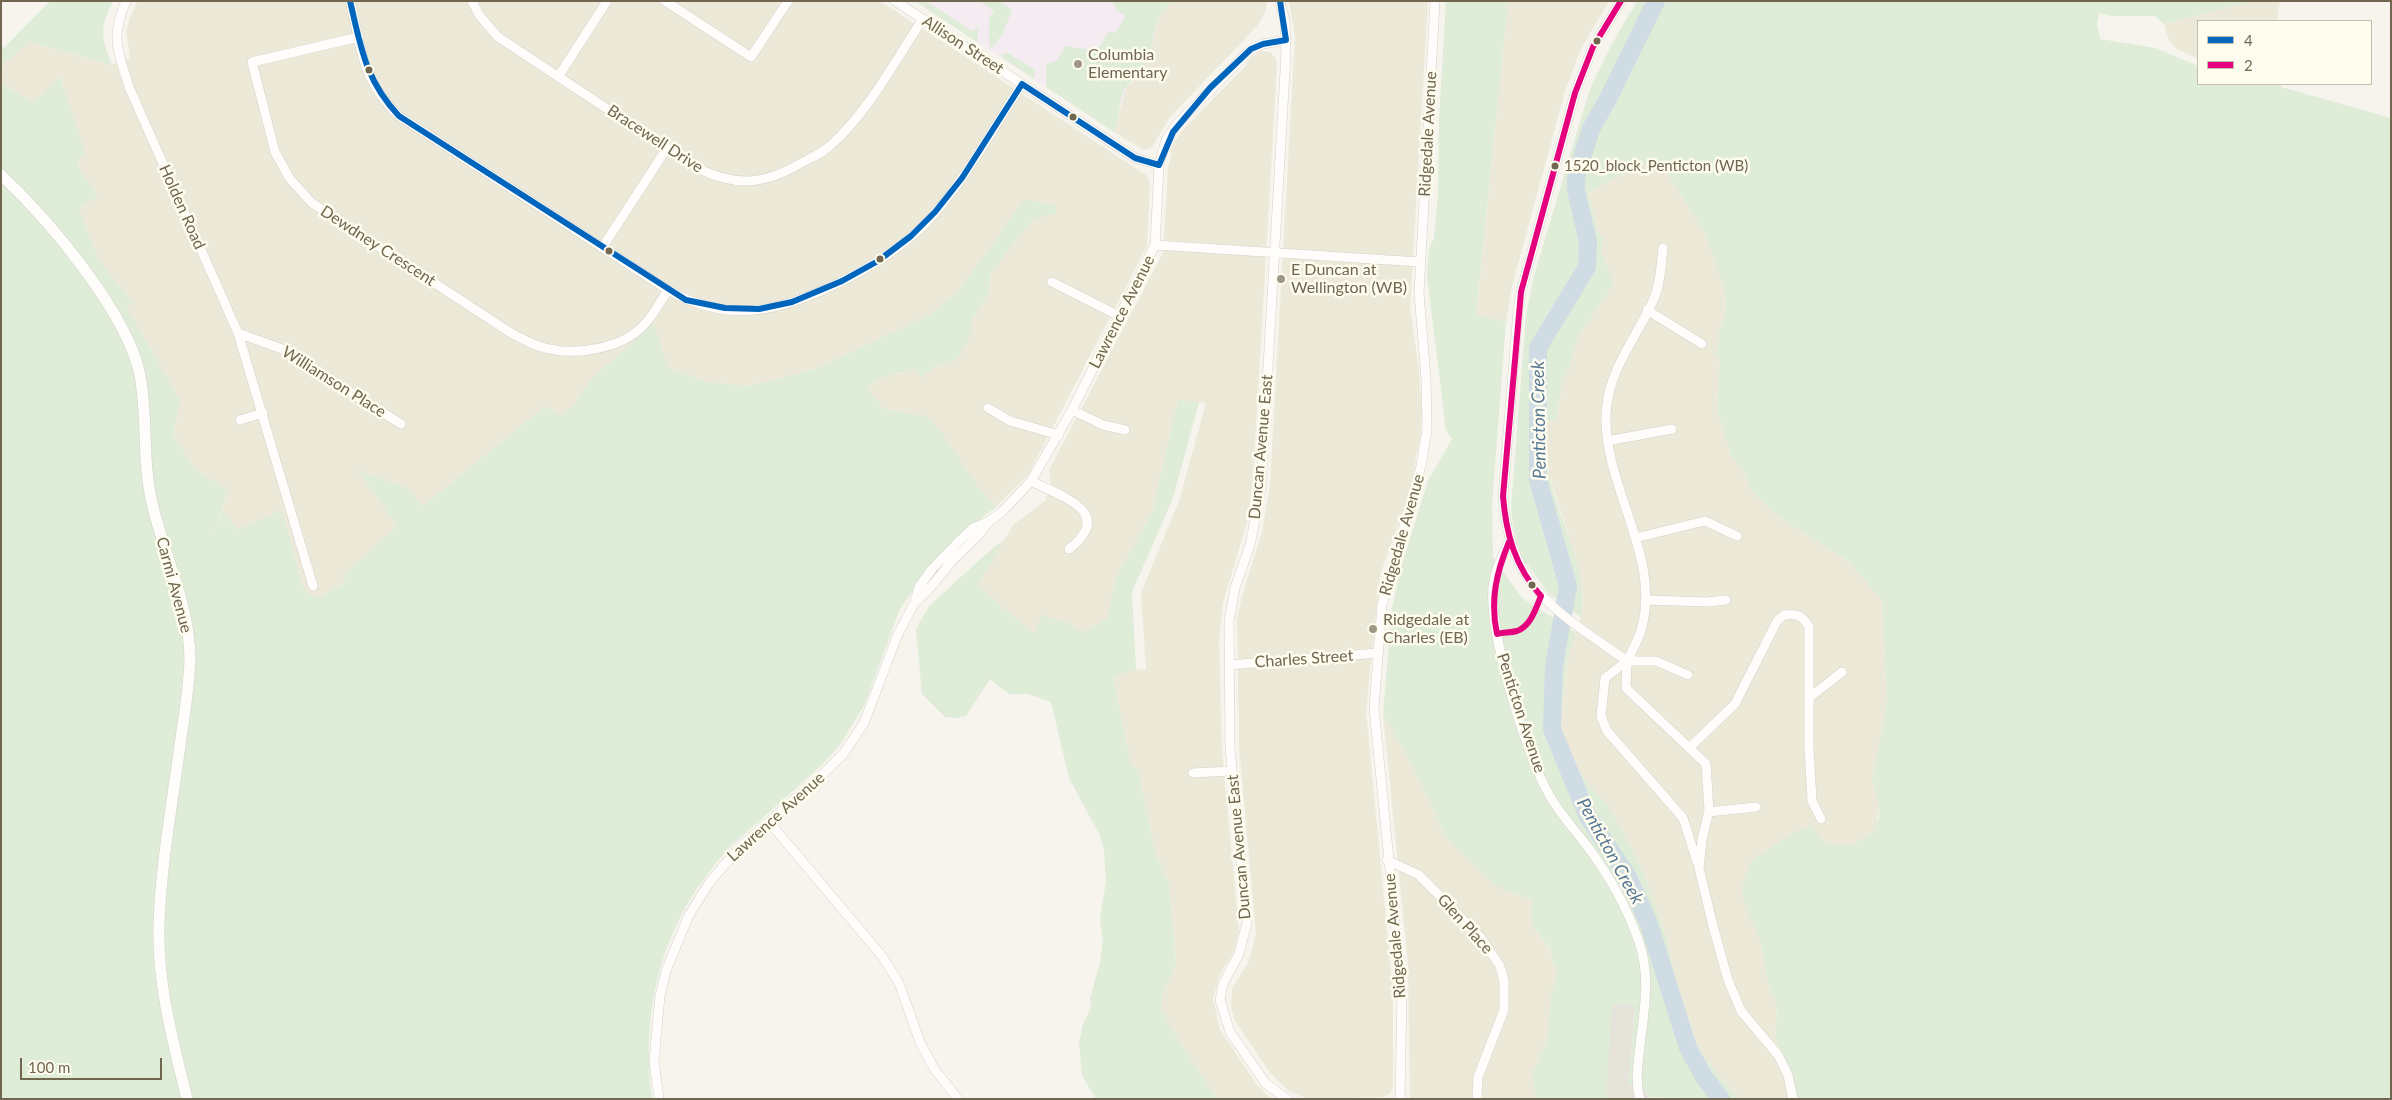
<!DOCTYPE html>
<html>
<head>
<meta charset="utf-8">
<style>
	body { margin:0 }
	#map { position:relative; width:2392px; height:1100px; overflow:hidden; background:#f6f4ec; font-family:Lato,sans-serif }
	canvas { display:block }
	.frame { position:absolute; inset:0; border:2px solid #71664f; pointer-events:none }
	.legend { position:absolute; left:2197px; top:20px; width:175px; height:65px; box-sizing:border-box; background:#fdfcee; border:1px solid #c5c0ae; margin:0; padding:6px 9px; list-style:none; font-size:15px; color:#71664f }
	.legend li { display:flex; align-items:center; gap:10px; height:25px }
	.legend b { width:25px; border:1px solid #c5c0ae }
	.scale { position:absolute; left:20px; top:1058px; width:142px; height:22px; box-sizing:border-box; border:2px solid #71664f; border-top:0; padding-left:6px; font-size:15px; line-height:18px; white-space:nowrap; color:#71664f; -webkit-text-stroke:4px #fdfcee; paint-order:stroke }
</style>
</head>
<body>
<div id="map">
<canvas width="2392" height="1100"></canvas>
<div class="frame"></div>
<ul class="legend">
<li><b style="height:6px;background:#0065bd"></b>4</li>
<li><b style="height:6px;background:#e5007d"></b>2</li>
</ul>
<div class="scale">100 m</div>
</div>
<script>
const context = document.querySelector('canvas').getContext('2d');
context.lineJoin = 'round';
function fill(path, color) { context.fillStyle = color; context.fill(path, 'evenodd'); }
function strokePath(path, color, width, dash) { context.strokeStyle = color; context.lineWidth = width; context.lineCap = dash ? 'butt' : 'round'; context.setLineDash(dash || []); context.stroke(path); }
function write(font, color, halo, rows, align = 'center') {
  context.font = font + ' Lato,sans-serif'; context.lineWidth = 5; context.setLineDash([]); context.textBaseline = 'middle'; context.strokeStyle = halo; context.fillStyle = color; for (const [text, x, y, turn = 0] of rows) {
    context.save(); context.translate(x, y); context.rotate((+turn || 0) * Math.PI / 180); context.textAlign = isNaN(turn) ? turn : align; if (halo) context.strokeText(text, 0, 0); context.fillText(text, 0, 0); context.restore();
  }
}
const residential = new Path2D(`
	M138,1H880L1146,175L1150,182L1147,246L1028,475L996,507L977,486L898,413L884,409L867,388L885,375H894L918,368L921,377L934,367L957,359L970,323L989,293L990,274L1032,220L1025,200L959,291L929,315L816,369L749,386L706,382L668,367L654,325L592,378L575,405L561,415L545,406L423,506L407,488L359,471L397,526L343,577L347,582L317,598L306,592L300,582V575L282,510L237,530L222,510L228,490L195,470L173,435L180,400L126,306L133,303L98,259L79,209L98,196L81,171L61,77L34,102L10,89L1,80L3,64L29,42L111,65L130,58L126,32L130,17Z
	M1173,1H1267L1265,13L1257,26L1170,117L1152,147L1144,150L1114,132L1126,87L1135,80L1148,58L1159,18L1167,5Z
	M1289,1H1428L1410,308L1419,370L1422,411L1421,432L1410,491L1380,575L1366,712L1393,993V1087L1390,1094L1383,1097L1308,1099L1289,1091L1271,1074L1235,1021L1231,1006L1232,989L1249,961L1256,934L1239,747L1237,619L1242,596L1262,532L1270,485L1295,37Z
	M1508,1H1609L1580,51L1566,88L1512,286L1506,322L1476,316Z
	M2253,1H2280L2277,21H2198V59L2177,49L2169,41L2164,24Z
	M1260,51L1270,52L1275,57L1277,64L1253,478L1247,522L1223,603L1219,639L1222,751L1239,931L1234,952L1220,974L1213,998L1220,1030L1257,1085L1271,1099H1218L1193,1063L1161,1010L1163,993L1176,963L1169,883L1155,853L1138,769L1131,765L1113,678L1136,669L1146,670L1141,593L1179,501L1206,403L1178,400L1152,512L1115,580L1107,619L1081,633L1034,634L977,585L1014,524L1046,500L1051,483L1049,470L1163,253L1168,168L1172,152L1170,151L1174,142L1186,126L1244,68L1250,58Z
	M1657,157L1705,233L1725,291L1726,313L1717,334L1720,341L1716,355L1720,358L1717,409L1731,456L1743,470L1752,492L1777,516L1847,560L1882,599L1887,703L1872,779L1879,807L1876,828L1872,833L1851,845L1831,844L1822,841L1760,940L1770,994L1775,993L1777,1015L1775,1038L1790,1069L1797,1099H1739L1701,1053L1677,992L1669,946L1648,884L1632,849L1608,806L1583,778L1567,749L1560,724L1567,660L1581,617L1583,602L1581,582L1569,536L1549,475L1544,421L1557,419L1562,381L1568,371L1579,335L1614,283L1601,253L1603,238L1597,229L1588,192Z
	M1383,714L1413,767L1447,839L1502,889L1532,900V926L1550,949L1553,964L1558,969L1551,995L1547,1041L1532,1073L1536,1099H1410L1408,964Z`);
const industrial = new Path2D(`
	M1611,1004L1635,1006L1629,1083L1646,1091L1648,1097L1651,1099H1606Z`);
const education = new Path2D(`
	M915,1H1173L1167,5L1159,18L1148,58L1143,70L1126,87L1114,132Z`);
const green = new Path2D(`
	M50,1H113C99,29 101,36 112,65L29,42L3,64L1,73V45L4,48Z
	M915,1H926L972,31L978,26L977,42Z
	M979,1H999L1012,10L1003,33L992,48L989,45V19L994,11Z
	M1110,1H1173C1150,16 1156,50 1142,71C1138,77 1130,81 1126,87C1118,98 1120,119 1114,132L1046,87V64L1056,61L1065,46L1097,51L1108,32L1116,33L1125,16L1116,10L1114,4Z
	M1446,1H1508L1476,315L1506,322L1492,504L1493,557L1522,598L1576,633L1567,660L1560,724L1567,749L1583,778L1608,806L1632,849L1648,884L1669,946L1677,992L1701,1053L1739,1099L1648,1097L1646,1091L1629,1083L1635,1006L1612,1004L1606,1099H1536L1532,1073L1547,1041L1551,995L1558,969L1553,964L1550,948L1532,926V900L1502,889L1489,880L1447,839L1413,767L1383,714L1392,608L1400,571L1428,481L1452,439L1446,430L1427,276L1429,248L1434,238L1438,193L1439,119Z
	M1637,1H2253L2164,24L2155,16H2112L2099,13L2097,24L2100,39L2156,48L2198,66V84H2282L2281,87L2391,118V1099H1797L1790,1069L1775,1038L1777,1015L1775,994H1770L1760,940L1744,903L1742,887L1751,861L1792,834L1812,825L1822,841L1831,844L1851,845L1872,833L1879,818V807L1872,779L1887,703L1882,600L1847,560L1777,516L1752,492L1743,470L1731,456L1717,409L1720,359L1716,355L1720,341L1717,335L1726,313L1725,291L1705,233L1657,157L1588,192L1597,229L1603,238L1601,253L1614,283L1579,335L1568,371L1562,381L1557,419L1544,421C1546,439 1545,458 1549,475C1559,522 1589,568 1581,617L1549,594L1527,564L1525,565C1517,546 1513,529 1511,508L1526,315L1533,279L1590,89L1611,46Z
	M1005,53H1008L1035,70L1034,79L1000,56Z
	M60,77L85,152L78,161L81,171L98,196L79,209L98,259L133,303L126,306L180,400L173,435L195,470L228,490L211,541L222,510L237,530L282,510L300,575C300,588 307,593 317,598L347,582L342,577L397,526L358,470L407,488L423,506L545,406L561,415L574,405L592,378L654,324L668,367L706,382L749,386L816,369L929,315L959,291L1024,200L1055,205L1056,213L1032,220L990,274L989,293L970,323L972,328L967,343L957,359L934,367L921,378L917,368C899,374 882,375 867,388L884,409L927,417L941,432L977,486L996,507L971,526L917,585L900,609L864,706L839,746L822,765L731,846C664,917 640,1003 652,1099H1V80L10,89L34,102Z
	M1178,400L1199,402L1173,498L1132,592L1136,669L1113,678L1131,765L1138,769L1155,853L1169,883L1176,963L1163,993L1161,1010L1193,1063L1218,1099H1096L1082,1076L1079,1043L1083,1024L1091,1008L1090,999L1100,962L1103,941L1100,919L1106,881L1104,850L1100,836L1069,778L1051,702L1028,694H1009L990,679L966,716L956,718L945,717L922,694L916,629L930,605L994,547L1005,540L977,585L1034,634L1042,615L1071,624L1081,633L1107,619L1115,580L1152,512Z`);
const river = new Path2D(`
	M1656,1L1609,97L1591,129L1576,177V190L1588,242L1587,267L1538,348V480L1568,586L1554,666L1552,729L1588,817L1628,877L1649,924L1688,1048L1704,1077L1721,1099`);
const minor = new Path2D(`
	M126,1C110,38 118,51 129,87L238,333L313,586
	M350,1C362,50 361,80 399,116L668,290C727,323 776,313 834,285C866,270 896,252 922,227C960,189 992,130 1022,84
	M472,1L479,15L498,37L697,168C736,187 764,185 801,163C811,158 823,153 831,145C869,111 894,62 923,19
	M665,1L751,57L788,1
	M895,1L1135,158L1159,165
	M1280,1L1285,21L1286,54L1261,488L1250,545L1235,588L1229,621L1230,748L1247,923L1239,954L1223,984L1220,1000L1230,1032L1266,1084L1287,1099
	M1621,1L1593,47L1575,93L1521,292L1518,310L1503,496C1509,589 1558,612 1627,661L1626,688L1706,764L1709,810L1702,840L1699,868L1713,926L1728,980L1741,1011L1778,1055L1788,1075L1793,1099
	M359,37L252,62L275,152L290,179L312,203L511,333C521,338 531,344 542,347C570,356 612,350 635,333C650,322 658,305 668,290
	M558,77L607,1
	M1155,245L1420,262
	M602,248L667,148
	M1663,248C1661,264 1661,281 1655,296C1638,337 1608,368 1606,414C1603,485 1663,560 1641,630C1638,641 1632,651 1627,661H1656L1688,675
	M1052,282L1121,317
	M1647,310L1702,344
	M238,333L282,349L401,424
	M988,408L1010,421L1059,435
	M1072,410L1103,425L1125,430
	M240,420L263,413
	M1607,441L1672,429
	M1031,481C1062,497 1116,512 1069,549
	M1635,538L1705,521L1737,536
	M1509,542C1503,555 1496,567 1494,581C1485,624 1527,759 1551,798C1561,815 1575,830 1587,846C1609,875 1627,907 1639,942C1651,977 1644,1011 1640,1046C1638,1064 1635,1082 1640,1099
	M1645,600L1707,602L1726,600
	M915,602C930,591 939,576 951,562C964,548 978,538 988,523
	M1627,661L1605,678L1601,716L1607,731L1683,818L1697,862
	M1229,665L1378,653
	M1809,698L1842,672
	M1689,748L1735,704L1777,621L1784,615C1797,613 1803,616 1809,627V748L1812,801L1821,819
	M1193,773L1232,771
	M1708,812L1756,807
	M769,822L882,956L899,983L920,1042L935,1070L958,1099
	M1387,860L1419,875L1481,938L1500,966L1504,981V1010L1478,1077L1477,1099
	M659,1099L654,1061L660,996L666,971L688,917L709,883L739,848L820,777L844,753L864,723L898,634L915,602L919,587L932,569L959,541L973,528L988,522L1002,512L1031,481L1072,410L1155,245L1159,165L1166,140L1177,124L1251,49L1263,44L1286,40
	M1400,1099L1402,992L1374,708L1382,605L1421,466L1427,429L1426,379L1419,293L1435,1`);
const tertiary = new Path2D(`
	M1,175C48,219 127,312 140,375C148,417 142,461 152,503C164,555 190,606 190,660C189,686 185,712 181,738C173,800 161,862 159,924C157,984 173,1041 187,1099`);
const bus1 = new Path2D(`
	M350,1C361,47 365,80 399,116L686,300L725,308L759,309L792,302L842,281L878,261L911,236L935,212L962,178L1022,84L1135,158L1159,165L1173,132L1210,88L1251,49L1263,44L1286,40L1280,1`);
const bus2 = new Path2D(`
	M1509,542C1496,573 1490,601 1497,634C1503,632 1510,633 1517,631C1531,626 1536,608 1541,596C1515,567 1506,534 1503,496L1521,292L1575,93L1593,47L1621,1`);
const markers = [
	[1597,41,4.5,"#71664f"],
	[1078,64,5,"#a09886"],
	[369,70,4.5,"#71664f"],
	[1073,117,4.5,"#71664f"],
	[1555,166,4.5,"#71664f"],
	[609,251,4.5,"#71664f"],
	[880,259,4.5,"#71664f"],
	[1281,279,5,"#a09886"],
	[1532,585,4.5,"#71664f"],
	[1373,629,5,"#a09886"]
];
const busNames = [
	["1520_block_Penticton (WB)",1564,166]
];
const streetNames = [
	["Allison Street",963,45,33],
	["Ridgedale Avenue",1428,134,-87],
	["Bracewell Drive",655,139,33],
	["Holden Road",182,207,66],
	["Dewdney Crescent",378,246,33],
	["Lawrence Avenue",1122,312,-63],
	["Williamson Place",334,382,32],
	["Duncan Avenue East",1261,447,-85],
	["Ridgedale Avenue",1402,535,-74],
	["Carmi Avenue",174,585,75],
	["Charles Street",1304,659,-4],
	["Penticton Avenue",1521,713,72],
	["Lawrence Avenue",776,817,-42],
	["Duncan Avenue East",1239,847,-95],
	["Glen Place",1465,924,48],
	["Ridgedale Avenue",1395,936,-95]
];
const poiNames = [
	["Columbia",1088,55],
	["Elementary",1088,73],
	["E Duncan at",1291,270],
	["Wellington (WB)",1291,288],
	["Ridgedale at",1383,620],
	["Charles (EB)",1383,638]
];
const waterNames = [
	["Penticton Creek",1539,420,-91],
	["Penticton Creek",1610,851,61]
];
fill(residential, '#ece9d9');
fill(industrial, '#e6e3da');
fill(education, '#f5ecf2');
fill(green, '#deecd8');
strokePath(river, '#d0dce4', 18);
strokePath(minor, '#d4d2c9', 10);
strokePath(tertiary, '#d4d2c9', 12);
strokePath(minor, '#fefdfc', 9);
strokePath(tertiary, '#fefdfc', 11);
strokePath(bus1, '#0065bd', 6);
strokePath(bus2, '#e5007d', 6);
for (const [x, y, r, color] of markers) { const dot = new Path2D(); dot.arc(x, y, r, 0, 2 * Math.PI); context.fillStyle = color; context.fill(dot); strokePath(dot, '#fdfcee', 2); }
write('15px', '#71664f', '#fdfcee', busNames, 'left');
write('16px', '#71664f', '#fdfcee', streetNames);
write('16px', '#71664f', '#fdfcee', poiNames, 'left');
write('italic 18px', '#567795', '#fdfcee', waterNames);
</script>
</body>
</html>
